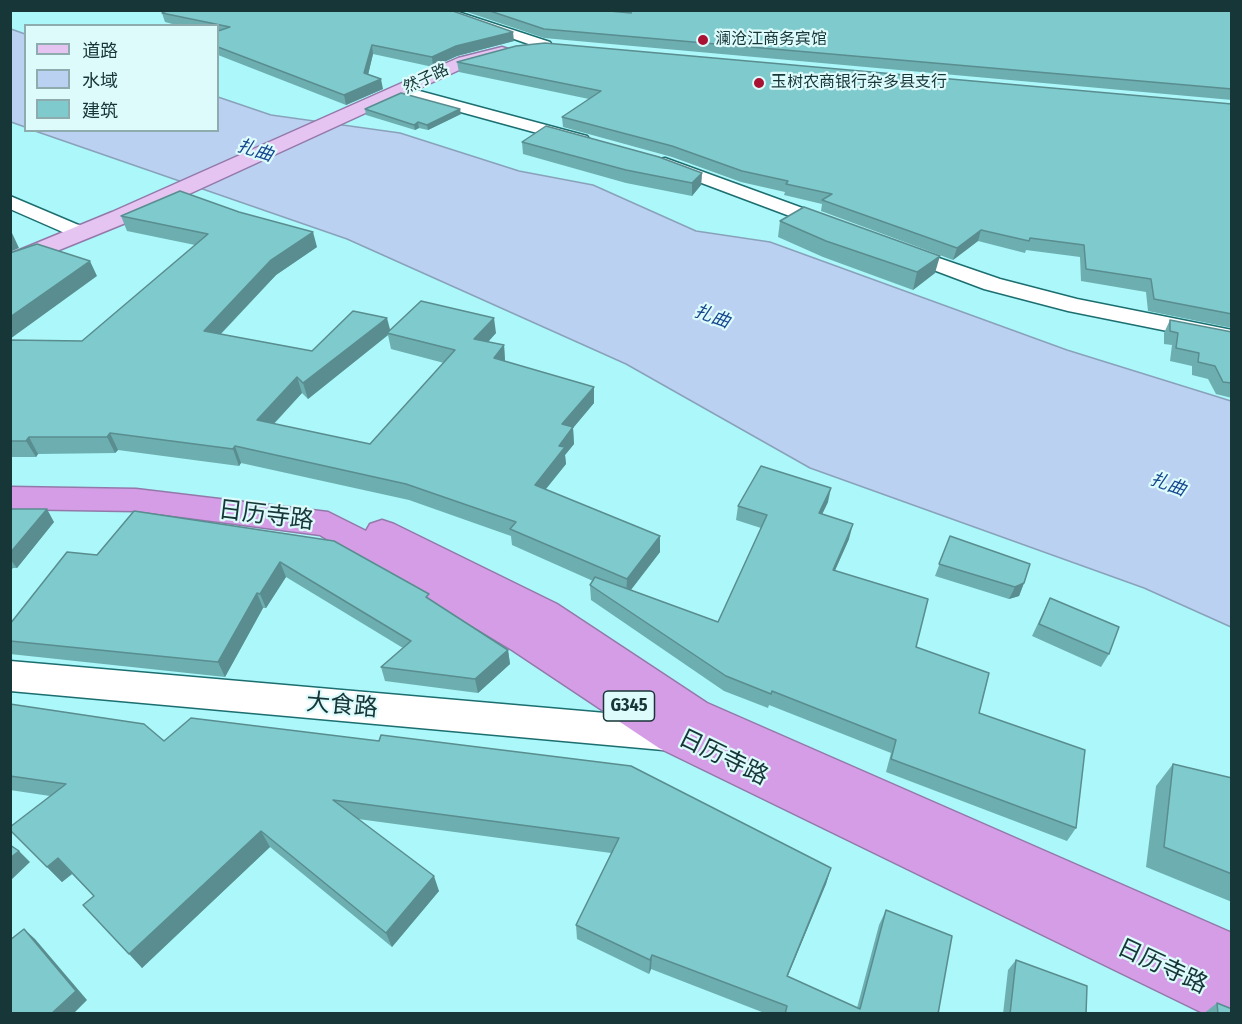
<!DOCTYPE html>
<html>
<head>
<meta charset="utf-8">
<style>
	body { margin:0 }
	#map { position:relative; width:1242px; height:1024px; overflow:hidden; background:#abf7f9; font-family:"Fira Sans Condensed","Noto Sans SC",sans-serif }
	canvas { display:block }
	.frame { position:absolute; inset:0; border:12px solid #173637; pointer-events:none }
	.legend { position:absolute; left:24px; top:24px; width:195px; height:108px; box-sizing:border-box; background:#defbfc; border:2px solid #8eacad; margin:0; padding:8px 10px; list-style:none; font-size:18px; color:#173637 }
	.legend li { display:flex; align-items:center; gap:12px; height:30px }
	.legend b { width:30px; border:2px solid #8eacad }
</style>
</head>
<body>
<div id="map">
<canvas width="1242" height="1024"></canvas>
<div class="frame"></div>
<ul class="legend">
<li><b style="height:8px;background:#e6c4f1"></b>道路</li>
<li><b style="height:16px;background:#bad1f2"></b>水域</li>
<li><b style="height:16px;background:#7fcacd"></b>建筑</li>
</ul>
</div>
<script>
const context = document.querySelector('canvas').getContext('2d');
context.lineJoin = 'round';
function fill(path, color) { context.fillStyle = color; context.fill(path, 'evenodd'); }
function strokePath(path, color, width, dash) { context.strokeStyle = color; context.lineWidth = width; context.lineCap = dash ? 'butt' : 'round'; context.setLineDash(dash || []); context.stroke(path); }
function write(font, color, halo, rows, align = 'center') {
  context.font = font + ' "Fira Sans Condensed","Noto Sans SC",sans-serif'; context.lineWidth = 4.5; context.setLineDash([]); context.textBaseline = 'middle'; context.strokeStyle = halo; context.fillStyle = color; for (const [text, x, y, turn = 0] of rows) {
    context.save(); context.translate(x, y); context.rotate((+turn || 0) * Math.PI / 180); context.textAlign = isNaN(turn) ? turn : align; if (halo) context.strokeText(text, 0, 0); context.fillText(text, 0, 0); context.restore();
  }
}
const water = new Path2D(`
	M11,29L25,34V127L11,122Z
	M218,97L271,115L400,133L519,171L593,185L696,231L770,242L1067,350L1231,401V627L1144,588L810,468L626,364L347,239L35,131L218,130Z`);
const minor = new Path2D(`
	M431,10H452L550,42L552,45L545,49L540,48Z
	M401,86L587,136L590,140L581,145L395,94L393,91Z
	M665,158L841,222L844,226L841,230H827L659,167L656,163L659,159Z
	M10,196L88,229L91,233L88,237H74L10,209Z
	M898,244L1000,279L1077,299L1232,330V344L1068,311L984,289L891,254L887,250L891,246Z
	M10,661L674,719L687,723L693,735L687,747L674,751L10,691Z`);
const major = new Path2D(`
	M502,47L508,49L510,52L508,55L470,65L128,222L10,270V254L112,212L458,58Z`);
const highway = new Path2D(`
	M10,487L136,489L328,512L366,531L370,524L382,520L394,524L557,604L707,703L1232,933V1014H1205L659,748L512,650L320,535L136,511L10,509Z`);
const wall = new Path2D(`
	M160,10H450L514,41L457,56L433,67L373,54L368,75L383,89L346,105L218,55V26H180L165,22L162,13L167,11Z
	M461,10H599L631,13L1232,10V100L544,38Z
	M457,62L1232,104V328L1148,311L1146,292L1081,281L1080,257L1026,250L1025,253L978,241L953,260L821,211L822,204L784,195L785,192L741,182L672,157L563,127L562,117L589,99L459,72Z
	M365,109L461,114L428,130L419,128L415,130L366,115Z
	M522,142L702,173L701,185L692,196L626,183L523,154Z
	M121,216L317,247L276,275L221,334L312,351L390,331L496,333L488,342L504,345L505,361L594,403L573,428L574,444L565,455L566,464L546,489L660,552L631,590L718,622L761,528L736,520L738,506L828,502L822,514L849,539L835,570L916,647L979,713L1076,828L1067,841L886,772L891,753L769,705L768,708L724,691L591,600L590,585L593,581L512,545L511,536L409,500L241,463L239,466L118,450L115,453L38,454L36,457H10V340L82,341L195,245L127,231ZM388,335L391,349L444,363L370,444L274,424L302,393L308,399Z
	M780,221L935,273L913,290L823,257L778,237Z
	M1170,320L1232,332V398L1216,394L1208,379L1192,375V366L1170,361L1172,345L1164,344V333Z
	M10,509L54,522L17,568H13L10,571Z
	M134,511L430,600L508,650L510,664L478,693L385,681L381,667L403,648L286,577L266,608H263L225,677L10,654V624L97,555Z
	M950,536L1024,583L1019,596L1009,599L935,576Z
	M1050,598L1109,654L1101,667L1032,636Z
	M10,704L164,741L831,868L826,884L787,977L857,1008L879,925L886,910L938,1014H767L651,969L649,974L577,939L576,925L611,853L358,819L439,891L392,947L270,847L142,968L94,896L72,874L62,882L10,830L50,796L10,790Z
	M1173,764L1232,778V902L1146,867L1156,786Z
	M1016,960L1086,1014H1003L1008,970Z
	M1217,1003L1232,1014H1203Z`);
const shadedWall = new Path2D(`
	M513,32L514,41L457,56L433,67L432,57L456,46Z
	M372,45L373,54L366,83L364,73Z
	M381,79L383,89L346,105L344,95Z
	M460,109L461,114L428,130L427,125Z
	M418,122L419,128L415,130L414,125Z
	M702,173L701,185L692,196V183Z
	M981,230L978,241L953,260L957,248Z
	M313,232L317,247L276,275L209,346L204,331L271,260Z
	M12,233L19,248L10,252V234Z
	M940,256L935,273L913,290L917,272Z
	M90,261L97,276L10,339V317Z
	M387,318L391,333H387L388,335L308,399L303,383Z
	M494,318L496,333L476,355L474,339Z
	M504,345L505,361L494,358Z
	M297,377L302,393L262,436L257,420Z
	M594,387V403L573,428L574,444L565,455L566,464L536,501L535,485L559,446L562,424Z
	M110,433L118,450L115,453L107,437Z
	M29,437L38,454L36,457L26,441Z
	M235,446L241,463L239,466L233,449Z
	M831,488L828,502L816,527L819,513Z
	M47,509L54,522L17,568L10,559V553Z
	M853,524L849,539L829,584L833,570Z
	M660,536V552L626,596L627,579Z
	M280,562L286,577L266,608L260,594Z
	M1024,583L1019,596L1009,599L1015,587Z
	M257,593L263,608L225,677L218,662Z
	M508,650L510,664L478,693L475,679Z
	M261,831L270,847L142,968L129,954Z
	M19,851L30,862L10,881V858Z
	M58,858L72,874L62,882L47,867Z
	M831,868L826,884L782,990L787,976Z
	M434,876L439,891L392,947L386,933Z
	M24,929L35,939L87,1000L73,1014H51Z
	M652,955L651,969L649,974L650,960Z`);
const building = new Path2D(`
	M169,10H450L513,32L456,46L432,57L372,45L364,73L381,79L344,95L218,47V31L230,27L162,13Z
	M487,10H599L631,13L632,10H1232V89L544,29Z
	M545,43L1232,104V314L1154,299L1151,279L1086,269L1084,245L1030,238L1029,241L981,230L957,248L822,200L832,194L786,184L788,181L742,171L672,146L562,117L601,91L457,62L516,46Z
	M401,93L460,109L427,125L418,122L414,125L365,109Z
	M546,126L659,157L702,173L692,183L626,170L522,142Z
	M180,191L239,212L313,232L271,260L204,331L312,351L353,311L387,318L303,383L297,377L257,420L370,444L455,350L387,333L421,301L494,318L474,339L504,345L494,358L594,387L562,424L573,427L559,446L565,447L535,485L660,536L627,579L510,529L516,522L406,484L235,446L233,449L110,433L107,437H29L26,441H10V340L82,341L208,234L121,216Z
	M804,207L940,256L917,272L826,241L780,221Z
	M37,244L90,261L10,317V253Z
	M1170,320L1232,332V383L1223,382L1215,366L1198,362L1199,353L1176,348L1178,333L1170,331Z
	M761,466L831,488L819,513L853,524L833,570L928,599L916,647L989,673L979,713L1085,750L1076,828L891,759L896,740L772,691L771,694L726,676L590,585L595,577L718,622L767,515L738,506Z
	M10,509H47L10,553Z
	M134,511L334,541L429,594L426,597L508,650L475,679L381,667L411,641L280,562L260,594L257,593L218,662L10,641V624L67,552L97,555Z
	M950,536L1030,564L1024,583L1015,587L939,564Z
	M1050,598L1119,627L1109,654L1039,624Z
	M10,704L144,724L164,741L191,718L379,741L381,735L631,766L831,868L787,976L860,1009L886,910L952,936L938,1014H785L787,1006L652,955L650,960L576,925L619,838L333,800L434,876L386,933L261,831L129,954L83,905L94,896L58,858L47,867L10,830V827L66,784L10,776Z
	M1173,764L1232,778V874L1164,847Z
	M10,845L19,851L10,858Z
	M24,929L76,991L51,1014H10V940Z
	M1016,960L1087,986L1086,1014H1010Z
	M1217,1003L1232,1009V1014H1218Z`);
const markers = [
	[703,40,6,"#a91232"],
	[759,83,6,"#a91232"]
];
const farPoinames = [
	["澜沧江商务宾馆",715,40],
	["玉树农商银行杂多县支行",771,83]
];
const farStreetnames = [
	["然子路",426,79,-25]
];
const farWaternames = [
	["扎曲",255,151,18],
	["扎曲",712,317,20],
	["扎曲",1168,485,20]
];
const shields = [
	[629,706,51]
];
const shieldNames = [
	["G345",629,706]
];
const nearStreetnames = [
	["日历寺路",266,516,7],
	["大食路",342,706,5],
	["日历寺路",723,758,26],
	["日历寺路",1162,967,25]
];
fill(water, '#bad1f2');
strokePath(water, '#89a2ba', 1.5);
strokePath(minor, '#1c6e70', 3);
strokePath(major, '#9379a9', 3);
strokePath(highway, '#9379a9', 3);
fill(minor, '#fff');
fill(major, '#e6c4f1');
fill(highway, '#d69de7');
fill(wall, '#6daeb0');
fill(shadedWall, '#598d90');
fill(building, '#7fcacd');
strokePath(building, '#598d90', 1.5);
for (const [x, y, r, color] of markers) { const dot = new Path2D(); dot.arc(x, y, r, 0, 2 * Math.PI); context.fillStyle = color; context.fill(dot); strokePath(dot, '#defbfc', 2); }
write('16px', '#173637', '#defbfc', farPoinames, 'left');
write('16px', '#173637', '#defbfc', farStreetnames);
write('italic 18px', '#16488f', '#defbfc', farWaternames);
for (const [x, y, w] of shields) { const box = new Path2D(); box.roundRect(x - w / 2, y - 15, w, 30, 4.5); context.fillStyle = '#defbfc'; context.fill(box); strokePath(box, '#173637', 1.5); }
write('bold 18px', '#173637', null, shieldNames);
write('24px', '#173637', '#defbfc', nearStreetnames);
</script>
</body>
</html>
